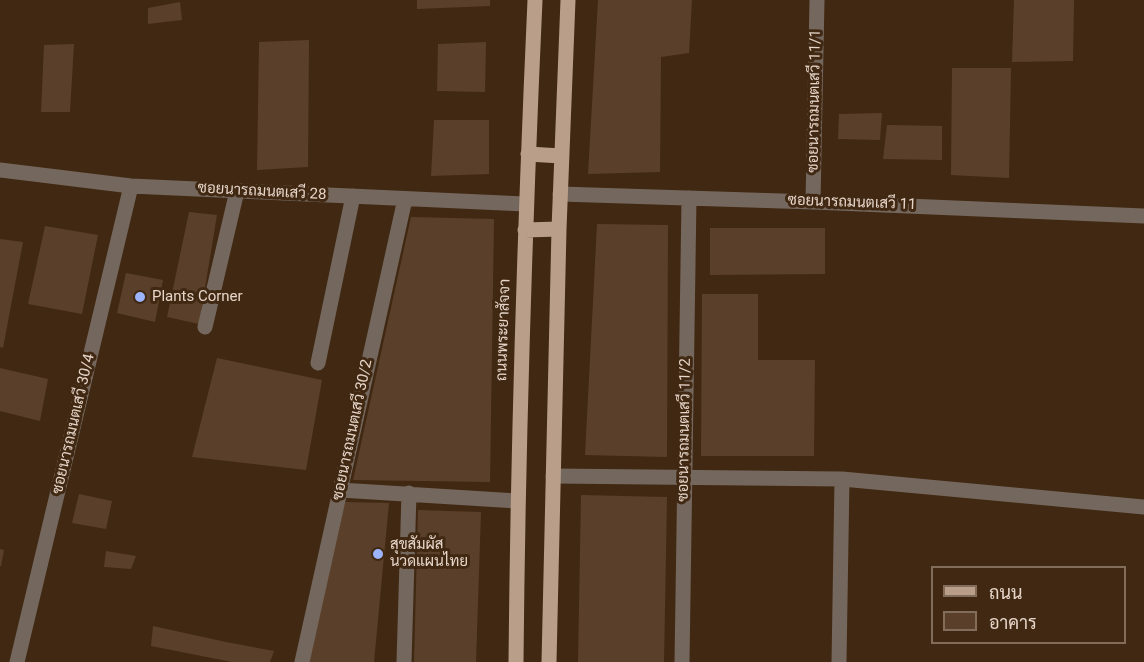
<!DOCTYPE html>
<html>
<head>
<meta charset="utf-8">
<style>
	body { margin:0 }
	#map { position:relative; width:1144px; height:662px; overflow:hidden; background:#402812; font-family:Roboto,Sarabun,sans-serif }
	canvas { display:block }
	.legend { position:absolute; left:931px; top:566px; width:195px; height:78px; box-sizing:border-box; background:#402812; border:2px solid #826d5b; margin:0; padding:8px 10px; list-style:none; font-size:18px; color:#e6d5c9 }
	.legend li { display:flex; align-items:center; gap:12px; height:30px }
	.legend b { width:30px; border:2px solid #826d5b }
</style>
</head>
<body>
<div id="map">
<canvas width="1144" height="662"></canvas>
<ul class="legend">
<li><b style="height:8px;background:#b99f8a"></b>ถนน</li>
<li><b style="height:16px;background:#5a402a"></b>อาคาร</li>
</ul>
</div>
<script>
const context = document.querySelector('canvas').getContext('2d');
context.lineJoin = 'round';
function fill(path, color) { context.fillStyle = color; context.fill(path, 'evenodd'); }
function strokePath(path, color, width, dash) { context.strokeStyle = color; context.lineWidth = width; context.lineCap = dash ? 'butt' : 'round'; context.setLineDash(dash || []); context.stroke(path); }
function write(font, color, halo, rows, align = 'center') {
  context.font = font + ' Roboto,Sarabun,sans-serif'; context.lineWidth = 6; context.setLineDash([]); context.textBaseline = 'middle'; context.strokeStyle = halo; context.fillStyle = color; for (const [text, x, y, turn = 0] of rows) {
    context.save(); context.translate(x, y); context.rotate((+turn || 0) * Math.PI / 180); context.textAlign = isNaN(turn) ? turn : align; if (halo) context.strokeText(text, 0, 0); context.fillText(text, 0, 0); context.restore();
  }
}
const building = new Path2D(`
	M417,0H490V6L417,9Z
	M598,0H692L689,53L661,57L660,172L588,174Z
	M1014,0H1074L1073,61L1012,62Z
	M180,2L182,20L148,24V8Z
	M309,40L308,167L257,170L259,42Z
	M486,42L485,92L437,91L438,44Z
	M74,44L70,112H41L44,45Z
	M952,68H1011L1009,178L951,175Z
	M882,113L880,140L838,139L839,114Z
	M434,120H489V174L431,176Z
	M887,125L942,126V160L883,159Z
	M189,212L217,215L199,324L167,317Z
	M411,217L494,219L490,482L353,480Z
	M597,224L668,225L667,457L585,455Z
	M45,226L98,235L82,314L28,304Z
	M710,228H825V274L710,275Z
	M0,239L23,242L3,348L0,347Z
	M126,273L163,280L155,322L117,313Z
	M702,294H758V360H815L814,456H701Z
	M217,358L322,380L306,470L192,457Z
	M0,368L48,379L40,421L0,411Z
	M79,494L112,501L106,529L72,523Z
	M581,495L667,497L664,662H578Z
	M345,502L389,503L374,662H309Z
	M418,510L481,512L476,662H414Z
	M0,549L4,550L1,566H0Z
	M106,551L136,556L131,569L104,567Z
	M153,626L226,642L274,651L270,662H232L151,646Z`);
const minor = new Path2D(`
	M0,170L131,186L525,204
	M560,194L813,202L1144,216
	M813,202L817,0
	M205,327L237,191
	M318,363L353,196
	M553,476L842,479L1144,507
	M340,490L517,501
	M17,662L131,186
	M302,662L405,199
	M404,662L409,493
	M682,662L689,198
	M839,662L842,479`);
const major = new Path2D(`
	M528,154L561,156
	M525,230L559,229
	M516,662C518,441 525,221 535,0
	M549,662L559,229L568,0`);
const markers = [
	[140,297,6,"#9cb4fd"],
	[378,554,6,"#9cb4fd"]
];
const streetNames = [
	["ซอยนารถมนตเสวี 11/1",815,101,-89],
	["ซอยนารถมนตเสวี 28",262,192,3],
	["ซอยนารถมนตเสวี 11",852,203,2],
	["ถนนพระยาสัจจา",504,330,-88],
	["ซอยนารถมนตเสวี 30/4",74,424,-77],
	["ซอยนารถมนตเสวี 30/2",353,430,-78],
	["ซอยนารถมนตเสวี 11/2",685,430,-89]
];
const poiNames = [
	["Plants Corner",152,297],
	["สุขสัมผัส",390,545],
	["นวดแผนไทย",390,562]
];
fill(building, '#5a402a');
strokePath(minor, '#74675d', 15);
strokePath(major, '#b99f8a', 15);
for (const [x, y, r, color] of markers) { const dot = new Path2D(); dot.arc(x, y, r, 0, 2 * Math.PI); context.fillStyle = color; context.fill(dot); strokePath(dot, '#402812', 2); }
write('15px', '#e6d5c9', '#402812', streetNames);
write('15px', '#e6d5c9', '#402812', poiNames, 'left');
</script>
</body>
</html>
